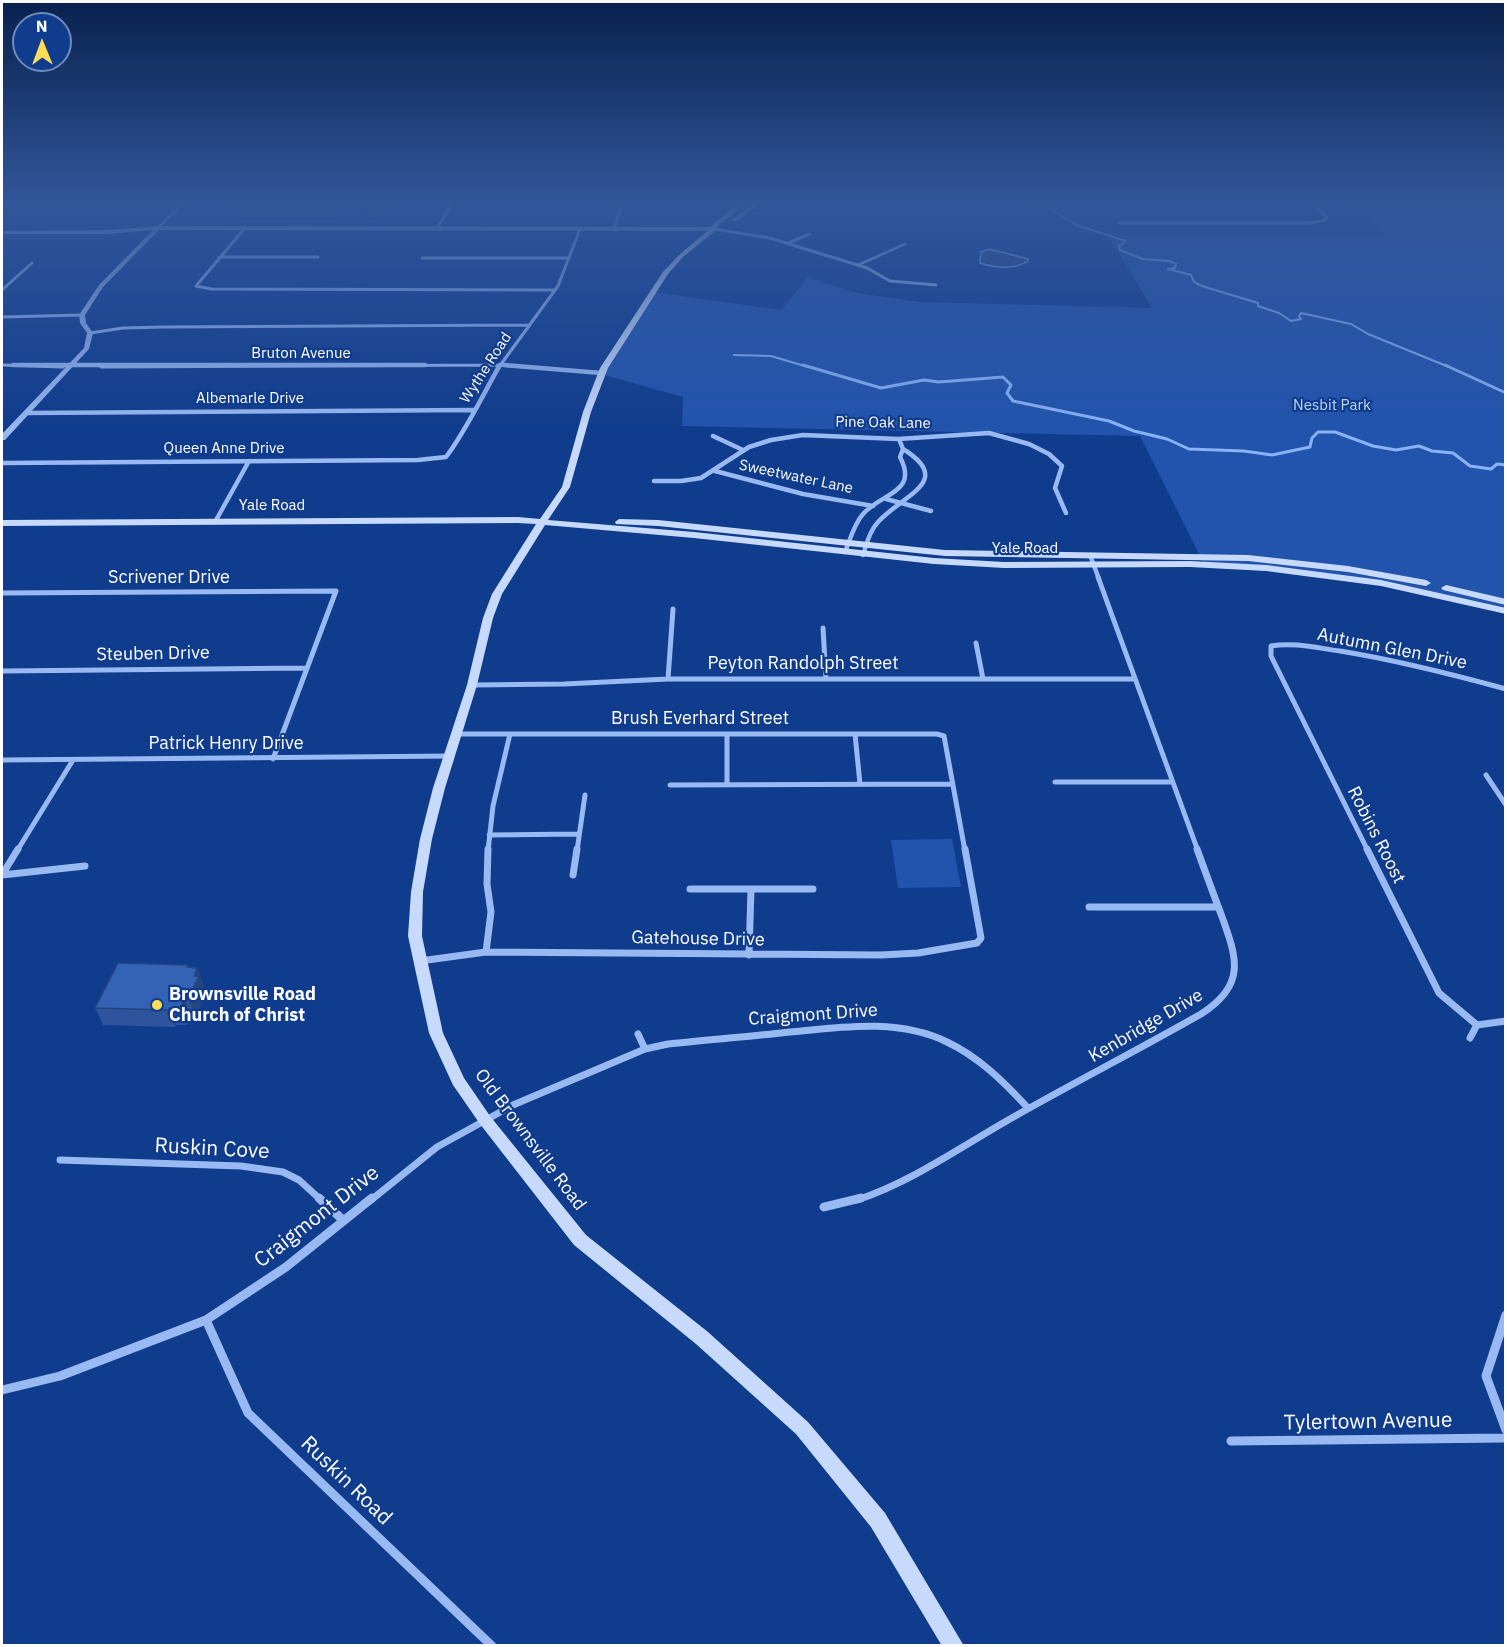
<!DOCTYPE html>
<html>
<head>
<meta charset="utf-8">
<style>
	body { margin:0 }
	#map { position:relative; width:1507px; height:1647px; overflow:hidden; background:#103c8d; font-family:"IBM Plex Sans",sans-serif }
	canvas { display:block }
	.frame { position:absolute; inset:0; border:3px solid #fff; pointer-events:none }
	.north { position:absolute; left:12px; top:12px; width:60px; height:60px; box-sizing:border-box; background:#103c8d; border:2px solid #708abb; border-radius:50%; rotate:359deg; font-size:16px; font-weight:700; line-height:24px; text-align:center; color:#fff }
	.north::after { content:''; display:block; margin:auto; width:21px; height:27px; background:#ffdd59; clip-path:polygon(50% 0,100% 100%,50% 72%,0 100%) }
</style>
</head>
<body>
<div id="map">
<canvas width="1507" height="1647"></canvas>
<div class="frame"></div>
<div class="north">N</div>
</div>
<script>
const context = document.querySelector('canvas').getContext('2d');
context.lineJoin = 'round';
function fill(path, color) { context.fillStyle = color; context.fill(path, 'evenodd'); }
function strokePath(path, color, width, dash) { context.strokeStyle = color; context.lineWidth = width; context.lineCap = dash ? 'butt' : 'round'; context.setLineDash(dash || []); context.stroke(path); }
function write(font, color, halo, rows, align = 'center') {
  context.font = font + ' "IBM Plex Sans",sans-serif'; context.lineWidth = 4.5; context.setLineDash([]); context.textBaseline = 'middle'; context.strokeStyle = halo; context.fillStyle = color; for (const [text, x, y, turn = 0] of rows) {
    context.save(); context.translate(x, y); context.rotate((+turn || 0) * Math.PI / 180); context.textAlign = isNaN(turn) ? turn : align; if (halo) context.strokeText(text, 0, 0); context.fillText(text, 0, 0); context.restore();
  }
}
const green = new Path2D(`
	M1352,201H1505V613L1352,579L1272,570L1205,566L1140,436L682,426L683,397L601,374L651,292L781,310L808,277L857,293L919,302L1152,308L1108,236H1387Z
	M952,839L961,887L898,888L891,840Z`);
const water = new Path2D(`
	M989,249L1028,259V261C1015,270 995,268 980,263L981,252Z`);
const streamFar1 = new Path2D(`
	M1037,201L1079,226L1126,241L1119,246L1120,250L1143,259L1169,261L1176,264L1175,268L1168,269L1191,275L1194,282L1202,286L1258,303V306L1279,313L1291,321L1301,319L1299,316L1301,313L1351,324L1368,334L1449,367
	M1501,201L1499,205L1506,206
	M734,355L771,356L808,367`);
const stream = new Path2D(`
	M803,365L881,388L924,380L939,382L1003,377L1011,385L1007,393L1013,401L1109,421L1134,431L1167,439L1189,449L1244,451L1272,455L1310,447L1312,438L1318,432H1335L1373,446L1396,450L1419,446L1432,451L1453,453L1470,466L1491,469L1497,464L1506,465
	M1445,365L1506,393`);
const minorFar4 = new Path2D(`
	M2,204H181
	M1119,223H1310L1326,220V216L1312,201
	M158,228L185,201
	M245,228L196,286L211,289L555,290
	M437,229L453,201
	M614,229L623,201
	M714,229L770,238L867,268L890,281L936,285
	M788,243L810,234
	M219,257H318
	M422,258H568
	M858,265L905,244
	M2,290L32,263
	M2,317L82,315
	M90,333L123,328L163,327L529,325
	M2,365L63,367
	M101,367L500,365L523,367
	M499,367L558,286L580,229`);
const minorFar3 = new Path2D(`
	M13,365H425
	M504,365L601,373
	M27,413L473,410
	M713,436L743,450
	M2,463L418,460L446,457C467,429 482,396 500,365
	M715,471L803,494L873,506
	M654,481H681L701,478L749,447L771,440L803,435L898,439L989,433L1029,444L1049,454L1062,466L1055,488L1066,513
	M886,499L931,511
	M215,522L249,461
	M845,552C850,540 854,524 863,514C881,493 919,493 900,457L903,449L899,439
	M863,555C867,543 870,530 879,521C903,495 955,481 903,449
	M1090,555L1099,579`);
const minorFar2 = new Path2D(`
	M1098,577L1198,851
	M2,593L336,591L273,759
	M823,628L826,679
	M976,643L983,679
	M2,671L306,668
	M668,679L673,609
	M472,685L564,684L668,679H1135
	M456,734H937L944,736L965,851
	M727,734V785
	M855,734L860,784
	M2,760L451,756
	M1486,775L1506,805
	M1055,782H1171
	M670,785L953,784
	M489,835L579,834
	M17,851L73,760
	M488,851L493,806L510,734
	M577,851L585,795
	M1368,851L1271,656V646C1294,642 1317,648 1340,651C1396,660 1451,674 1506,689`);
const minorFar1 = new Path2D(`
	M1367,849L1439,993L1477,1025
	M2,875L18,849
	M2,875L85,866
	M573,875L577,849
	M690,889H813
	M1089,907H1217
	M486,952L491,912L487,884L488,849
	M749,955L751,889
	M420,961L486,952L881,955L918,953L977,943L981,938L965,849
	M1477,1025L1506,1021
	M638,1034L645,1049
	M1470,1038L1477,1025
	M60,1160L241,1166L283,1172L299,1180L321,1200
	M371,1200L437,1147L513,1105L645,1049L668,1044C706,1040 744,1037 781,1033C836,1028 896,1017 947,1042C979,1057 1004,1082 1028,1108
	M857,1200C913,1181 959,1148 1010,1119C1073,1083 1138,1050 1201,1014C1247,985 1237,958 1221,914C1213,893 1205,871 1197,849`);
const minor = new Path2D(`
	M319,1198L343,1220
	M824,1207L861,1198
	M1506,1315L1486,1376L1506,1430
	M206,1320L248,1413L492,1646
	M2,1390L60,1376L206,1320L286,1267L372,1198
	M1231,1441L1506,1438`);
const tertiary = new Path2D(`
	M158,226L714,227L717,229L714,231L159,230L103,287L85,315L86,323L93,333L89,349L5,440H2V434L84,348L87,333L80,323L79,315L99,285L153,230L107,234H2V231L107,230Z`);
const secondary = new Path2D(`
	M743,201H750L719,225L716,230L683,257L668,274L608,368L591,412L570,487L548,520L694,532L934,558L1004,562L1190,561L1266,565L1381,580L1506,608V614L1381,586L1266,571L1190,567L1004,568L934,564L694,538L545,525L502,594L493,618L477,685L445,788L432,839L423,892L422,936L443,1033L464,1078L490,1116L586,1235L708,1332L808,1422L885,1513L964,1646H942L871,1527L796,1434L696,1344L574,1245L480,1124L453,1085L429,1033L408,936L411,892L420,839L433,788L467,685L483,618L492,594L536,524L518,523L2,526V520L518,517L540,519L562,487L583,412L600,368L663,272L679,255L711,228L714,223Z
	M758,201H765L736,221H732V219Z
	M619,519L658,520L945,550L1248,555L1348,566L1426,580L1431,583L1426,586L1348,572L1248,561L945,556L658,526L616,524L615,522Z
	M1446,585L1506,599V605L1443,590L1441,588Z`);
const wall = new Path2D(`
	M245,201H344V205L336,217H241L239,208Z
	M367,201H386L387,207L381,217H367L364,205Z
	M188,965L189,967L197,968L204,985L203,987L206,993L196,1016H191L187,1025H176L175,1027L103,1025L95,1008Z`);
const shadedWall = new Path2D(`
	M339,201H344V205L336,217L334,208Z
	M382,201H386L387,207L381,217L379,205Z
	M197,968L204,985L203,987L206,993L196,1016L188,999L194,976Z
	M184,999L191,1016L187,1025L180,1008Z
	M169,1008L176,1025L175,1027L168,1010Z`);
const building = new Path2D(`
	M245,201H339L334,208H239Z
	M367,201H382L379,205H364Z
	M118,963L188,965L187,967L197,968L194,976H199L188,999H184L180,1008H169L168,1010L95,1008Z`);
const markers = [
	[157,1005,6,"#ffdd59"]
];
const farStreetnames = [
	["Bruton Avenue",301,354],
	["Wythe Road",486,368,-57],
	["Albemarle Drive",250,399],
	["Pine Oak Lane",883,423,1],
	["Queen Anne Drive",224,449],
	["Sweetwater Lane",796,477,12],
	["Yale Road",272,506],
	["Yale Road",1025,549]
];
const farParknames = [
	["Nesbit Park",1332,406]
];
const streetNames = [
	["Scrivener Drive",169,578],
	["Autumn Glen Drive",1392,649,11],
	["Steuben Drive",153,654,-1],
	["Peyton Randolph Street",803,664],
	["Brush Everhard Street",700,719],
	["Patrick Henry Drive",226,744],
	["Robins Roost",1376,835,63],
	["Gatehouse Drive",698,939,1],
	["Craigmont Drive",813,1015,-4],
	["Kenbridge Drive",1146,1026,-30],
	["Old Brownsville Road",530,1140,53]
];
const poiNames = [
	["Brownsville Road",169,995],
	["Church of Christ",169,1016]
];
const nearStreetnames = [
	["Ruskin Cove",212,1149,3],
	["Craigmont Drive",317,1217,-38],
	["Tylertown Avenue",1368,1422,-1],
	["Ruskin Road",346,1481,44]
];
fill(green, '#2254ad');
fill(water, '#264683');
strokePath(water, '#89b3f6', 1.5);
strokePath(streamFar1, '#89b3f6', 2);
strokePath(stream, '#89b3f6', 3);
strokePath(minorFar4, '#98b9f2', 3);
strokePath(minorFar3, '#98b9f2', 4.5);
strokePath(minorFar2, '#98b9f2', 5);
strokePath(minorFar1, '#98b9f2', 7);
strokePath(minor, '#98b9f2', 9);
fill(tertiary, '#98b9f2');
fill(secondary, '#c7dafc');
fill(wall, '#2d549c');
fill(shadedWall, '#24457f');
fill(building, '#3462b5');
strokePath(building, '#24457f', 1.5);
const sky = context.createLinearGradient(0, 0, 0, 432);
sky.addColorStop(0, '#09214e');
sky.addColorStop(0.47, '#31569a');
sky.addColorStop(1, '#31569a00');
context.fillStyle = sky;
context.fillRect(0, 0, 1507, 432);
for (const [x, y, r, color] of markers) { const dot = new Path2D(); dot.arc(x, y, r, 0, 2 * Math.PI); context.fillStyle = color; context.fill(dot); strokePath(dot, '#103c8d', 2); }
write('15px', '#fff', '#103c8d', farStreetnames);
write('15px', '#bfd6fd', '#103c8d', farParknames);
write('18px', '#fff', '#103c8d', streetNames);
write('bold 18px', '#fff', '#103c8d', poiNames, 'left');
write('21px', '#fff', '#103c8d', nearStreetnames);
</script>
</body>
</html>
